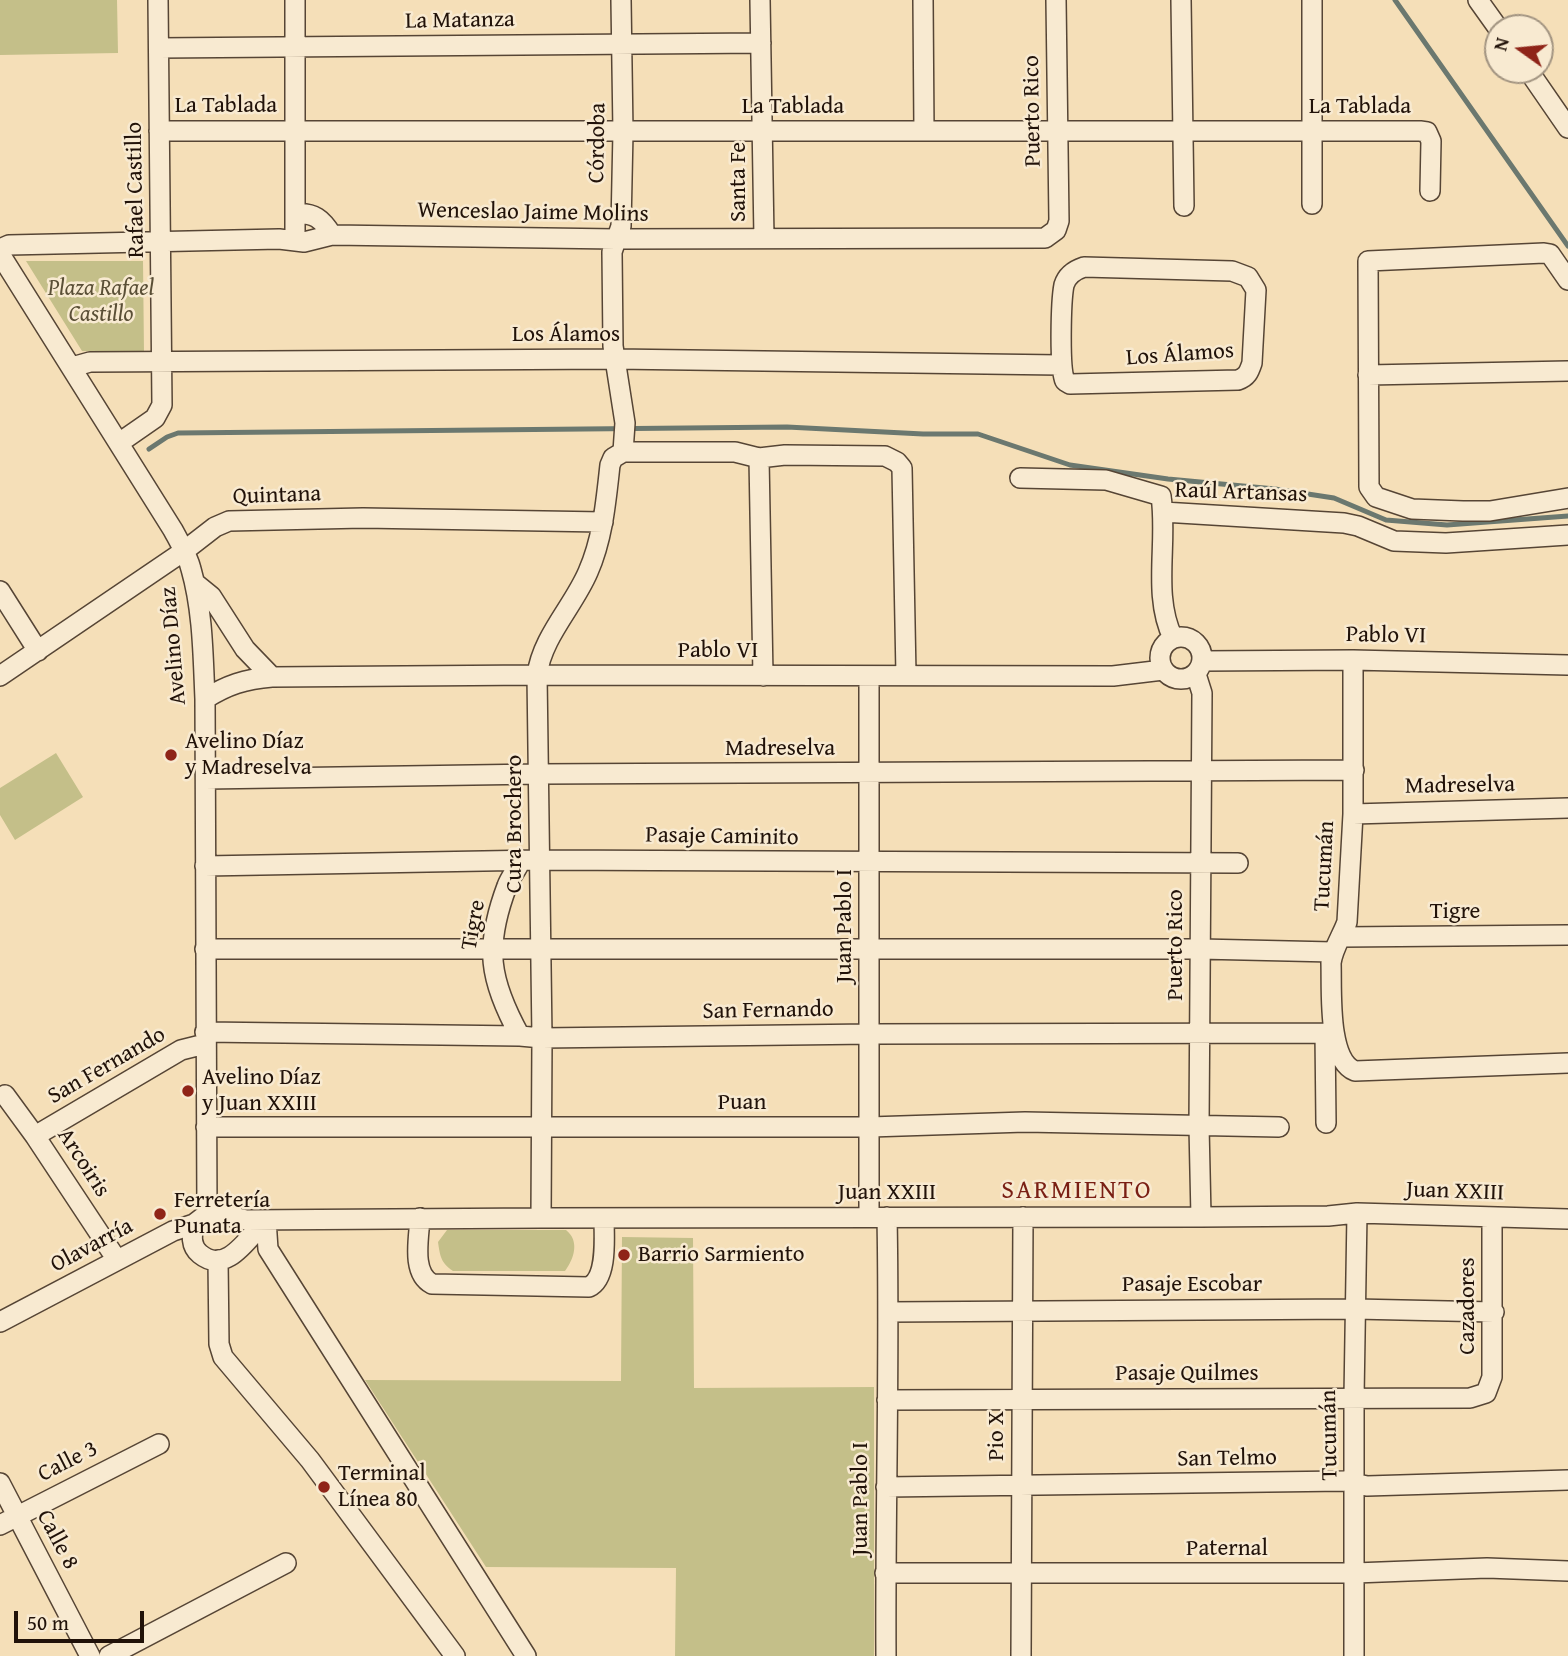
<!DOCTYPE html>
<html>
<head>
<meta charset="utf-8">
<style>
	body { margin:0 }
	#map { position:relative; width:1568px; height:1656px; overflow:hidden; background:#f5dfb8; font-family:"Gentium Book Plus",serif }
	canvas { display:block }
	.north { position:absolute; left:1484px; top:14px; width:70px; height:70px; box-sizing:border-box; background:#f8ead1; border:2px solid #a29481; border-radius:50%; rotate:285deg; font-size:19px; font-weight:700; line-height:28px; text-align:center; color:#211209 }
	.north::after { content:''; display:block; margin:auto; width:24px; height:32px; background:#8f2418; clip-path:polygon(50% 0,100% 100%,50% 72%,0 100%) }
	.scale { position:absolute; left:14px; top:1611px; width:130px; height:32px; box-sizing:border-box; border:4px solid #211209; border-top:0; padding-left:9px; font-size:21px; line-height:24px; white-space:nowrap; color:#211209; -webkit-text-stroke:5px #f8ead1; paint-order:stroke }
</style>
</head>
<body>
<div id="map">
<canvas width="1568" height="1656"></canvas>
<div class="north">N</div>
<div class="scale">50 m</div>
</div>
<script>
const context = document.querySelector('canvas').getContext('2d');
context.lineJoin = 'round';
function fill(path, color) { context.fillStyle = color; context.fill(path, 'evenodd'); }
function strokePath(path, color, width, dash) { context.strokeStyle = color; context.lineWidth = width; context.lineCap = dash ? 'butt' : 'round'; context.setLineDash(dash || []); context.stroke(path); }
function write(font, color, halo, rows, align = 'center') {
  context.font = font + ' "Gentium Book Plus",serif'; context.lineWidth = 5; context.setLineDash([]); context.textBaseline = 'middle'; context.strokeStyle = halo; context.fillStyle = color; for (const [text, x, y, turn = 0] of rows) {
    context.save(); context.translate(x, y); context.rotate((+turn || 0) * Math.PI / 180); context.textAlign = isNaN(turn) ? turn : align; if (halo) context.strokeText(text, 0, 0); context.fillText(text, 0, 0); context.restore();
  }
}
const green = new Path2D(`
	M0,0H117L118,53L0,55Z
	M26,261H143L144,353L82,351Z
	M56,753L83,797L15,840L0,815V788Z
	M447,1230H566C580,1241 574,1259 565,1271H453C441,1263 440,1256 438,1242Z
	M622,1237L693,1238L694,1388L874,1387V1656H675L676,1568L486,1567L365,1380L621,1381Z`);
const stream = new Path2D(`
	M1395,0L1568,246
	M149,449L167,437L178,433L787,427L923,434H978L1070,465L1168,479L1275,489L1334,498L1386,520L1447,525L1568,516`);
const minor = new Path2D(`
	M621,0L623,132L621,226L612,252L613,346L625,423L623,452
	M760,0L764,238
	M923,0L924,131
	M1181,0L1184,206
	M1478,0L1498,28
	M159,48L761,43
	M1528,70L1568,128
	M159,131H1420L1427,132L1431,141L1430,191
	M1312,204V0
	M295,214C314,212 322,219 332,235
	M295,241V0
	M0,249L9,245L279,239L304,242L332,235L616,239L1045,238L1056,230L1059,221L1056,0
	M0,254L173,530C180,543 188,556 191,569C203,611 203,656 205,699L207,1214
	M1084,267L1232,271L1248,277L1256,290L1252,363C1249,372 1247,377 1238,380L1070,384L1065,381C1059,368 1061,300 1064,285C1067,275 1075,270 1084,267Z
	M1568,280L1550,254L1544,253L1368,261L1369,487L1376,497L1412,509L1463,511H1490L1568,498
	M72,367L90,362L615,359L1060,365
	M1368,375L1568,371
	M119,443L155,418L162,405L158,0
	M623,452H735L759,458L785,455L885,456L897,462L902,468L906,675
	M759,458L763,676
	M1020,478L1106,480L1161,496C1168,543 1152,595 1173,638
	M1163,512L1344,523L1358,526L1394,541L1446,543L1568,535
	M195,583L211,596L245,649L272,677L537,675L1113,676L1163,670
	M0,591L38,651
	M1160 658a21 21 0 1 1 42 0a21 21 0 1 1-42 0Z
	M1353,660V814L1347,922C1342,936 1333,948 1331,963C1332,989 1327,1060 1355,1071L1568,1063
	M1202,661L1353,660L1568,665
	M1196,674L1202,693L1199,1126L1201,1217
	M0,676L184,551L215,527L229,521L363,518L603,522
	M869,676V1217
	M205,699C227,685 245,679 272,677
	M206,779L539,774L1354,770
	M1353,814L1568,808
	M520,862C517,870 510,877 507,886C484,947 489,980 520,1036
	M205,866L539,860L1238,863
	M1342,937L1568,935
	M205,949H1200L1333,952
	M205,1032L520,1036L542,1038L871,1034L1333,1033
	M1325,1033L1326,1123
	M5,1095L35,1136L117,1260
	M206,1127H870L1025,1122L1279,1127
	M35,1136L181,1050L205,1044
	M207,1214H221L246,1220L541,1218L1201,1217L1328,1216L1357,1213L1568,1219
	M420,1218C419,1238 411,1273 432,1284L589,1287C608,1278 604,1237 604,1219
	M541,1218L542,1038L537,675C542,637 573,607 588,572C603,538 606,501 610,465L613,458L623,452
	M266,1220L268,1249L526,1656
	M194,1224C192,1235 190,1246 200,1254C227,1276 249,1236 266,1220
	M218,1260L219,1344L223,1357L310,1460L455,1656
	M889,1312L1355,1309L1494,1312
	M0,1322L173,1231L194,1224L207,1214
	M887,1400L1470,1398L1486,1393L1492,1377V1218
	M0,1483L90,1656
	M886,1487L1344,1481L1367,1486L1568,1480
	M0,1525L159,1444
	M885,1573H1355L1487,1568L1568,1571
	M109,1656L286,1563
	M886,1656C885,1510 890,1363 887,1217
	M1021,1656L1023,1217
	M1354,1656V1397L1357,1213`);
const markers = [
	[171,755,7,"#8f2418"],
	[188,1091,7,"#8f2418"],
	[160,1214,7,"#8f2418"],
	[624,1255,7,"#8f2418"],
	[324,1487,7,"#8f2418"]
];
const streetNames = [
	["La Matanza",460,21,-1],
	["La Tablada",226,106],
	["La Tablada",793,107],
	["La Tablada",1360,107],
	["Puerto Rico",1033,111,-91],
	["Córdoba",598,143,-89],
	["Santa Fe",739,182,-90],
	["Rafael Castillo",136,190,-91],
	["Wenceslao Jaime Molins",533,213,1],
	["Los Álamos",566,335],
	["Los Álamos",1180,355,-4],
	["Raúl Artansas",1241,493,2],
	["Quintana",277,496,-2],
	["Pablo VI",1386,636,1],
	["Avelino Díaz",174,646,-95],
	["Pablo VI",718,651],
	["Madreselva",780,749],
	["Madreselva",1460,786,-1],
	["Cura Brochero",515,824,-90],
	["Pasaje Caminito",722,837,1],
	["Tucumán",1325,866,-87],
	["Tigre",1455,912],
	["Tigre",474,925,-80],
	["Juan Pablo I",845,926,-90],
	["Puerto Rico",1176,945,-90],
	["San Fernando",768,1011,-1],
	["San Fernando",107,1066,-30],
	["Puan",742,1103],
	["Arcoiris",83,1163,57],
	["Juan XXIII",1455,1192,2],
	["Juan XXIII",887,1193],
	["Olavarría",92,1246,-28],
	["Pasaje Escobar",1192,1285],
	["Cazadores",1468,1306,-90],
	["Pasaje Quilmes",1187,1374],
	["Tucumán",1330,1435,-91],
	["Pio X",997,1436,-90],
	["San Telmo",1227,1459,-1],
	["Calle 3",68,1462,-27],
	["Juan Pablo I",861,1499,-90],
	["Calle 8",57,1540,62],
	["Paternal",1227,1549]
];
const parkNames = [
	["Plaza Rafael",101,289],
	["Castillo",101,315]
];
const poiNames = [
	["Avelino Díaz",185,742],
	["y Madreselva",185,768],
	["Avelino Díaz",202,1078],
	["y Juan XXIII",202,1104],
	["Ferretería",174,1201],
	["Punata",174,1227],
	["Barrio Sarmiento",638,1255],
	["Terminal",338,1474],
	["Línea 80",338,1500]
];
const quarterNames = [
	["SARMIENTO",1077,1191]
];
fill(green, '#c4bf89');
strokePath(stream, '#6b786f', 5);
strokePath(minor, '#564535', 22);
strokePath(minor, '#f8ead1', 19);
for (const [x, y, r, color] of markers) { const dot = new Path2D(); dot.arc(x, y, r, 0, 2 * Math.PI); context.fillStyle = color; context.fill(dot); strokePath(dot, '#f8ead1', 2.5); }
write('23px', '#211209', '#f8ead1', streetNames);
write('italic 23px', '#5a4f36', '#f8ead1', parkNames);
write('23px', '#211209', '#f8ead1', poiNames, 'left');
context.letterSpacing = '2px';
write('26px', '#7a1f14', '#f8ead1', quarterNames);
context.letterSpacing = '0px';
</script>
</body>
</html>
